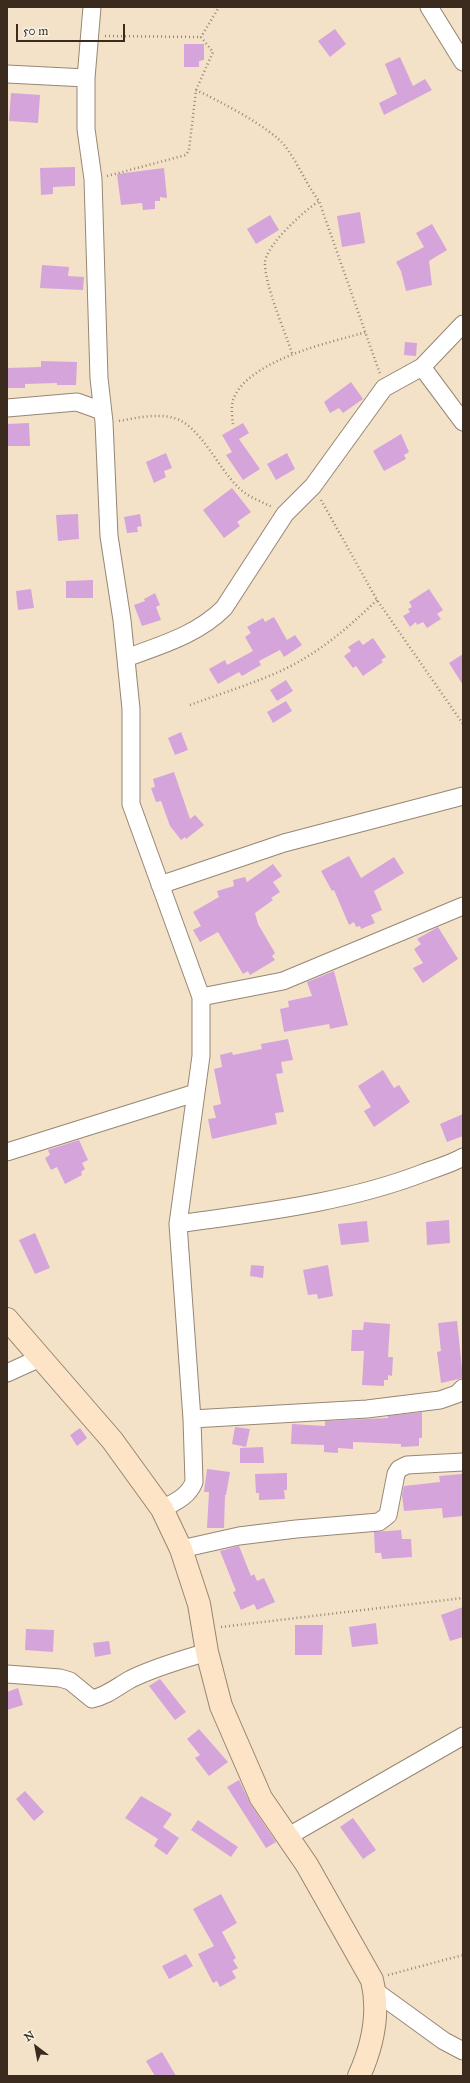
<!DOCTYPE html>
<html>
<head>
<meta charset="utf-8">
<style>
	body { margin:0 }
	#map { position:relative; width:470px; height:2083px; overflow:hidden; background:#f3e2c8; font-family:"IM FELL Great Primer",serif }
	canvas { display:block }
	.frame { position:absolute; inset:0; border:8px solid #3b2a1e; pointer-events:none }
	.north { position:absolute; left:16px; top:2027px; width:40px; height:40px; -webkit-text-stroke:3px #f7f3e8; paint-order:stroke; rotate:328deg; font-size:11px; font-weight:700; line-height:16px; text-align:center; color:#3b2a1e }
	.north::after { content:''; display:block; margin:auto; width:14px; height:18px; background:#3b2a1e; clip-path:polygon(50% 0,100% 100%,50% 72%,0 100%) }
	.scale { position:absolute; left:16px; top:24px; width:109px; height:18px; box-sizing:border-box; border:2px solid #3b2a1e; border-top:0; padding-left:5px; font-size:12px; line-height:14px; white-space:nowrap; color:#3b2a1e; -webkit-text-stroke:3px #f7f3e8; paint-order:stroke }
</style>
</head>
<body>
<div id="map">
<canvas width="470" height="2083"></canvas>
<div class="frame"></div>
<div class="north">N</div>
<div class="scale">50 m</div>
</div>
<script>
const context = document.querySelector('canvas').getContext('2d');
context.lineJoin = 'round';
function fill(path, color) { context.fillStyle = color; context.fill(path, 'evenodd'); }
function strokePath(path, color, width, dash) { context.strokeStyle = color; context.lineWidth = width; context.lineCap = dash ? 'butt' : 'round'; context.setLineDash(dash || []); context.stroke(path); }
const building = new Path2D(`
	M335,29L346,44L330,57L318,41Z
	M184,44H204V60L199,61V67H184Z
	M400,57L413,86L425,79L432,90L384,115L379,103L397,94L385,64Z
	M11,93L40,95L38,123L9,121Z
	M75,167V186L53,187V194L41,195L40,168Z
	M164,168L167,198L160,197V201H155V209L143,210L142,203L121,205L117,174Z
	M360,212L365,243L342,247L337,216Z
	M270,215L279,230L256,244L247,229Z
	M432,224L447,250L429,261L432,285L406,291L401,271L396,262L424,247L416,233Z
	M42,265L69,267L68,276L84,277L83,290L40,288Z
	M405,342L417,343L416,356L404,355Z
	M41,361L77,362L76,385H57V383L25,384V388H7V368L41,367Z
	M351,382L363,399L343,413L339,408L330,413L324,402Z
	M29,423L30,446H7V424Z
	M243,423L249,433L239,439L260,469L243,480L226,455L232,452L222,435Z
	M401,434L409,452L404,455L406,459L384,471L373,451Z
	M166,453L172,468L164,471L166,477L154,483L146,462Z
	M287,453L295,469L276,480L267,464Z
	M232,488L251,512L237,522L240,526L224,538L203,510Z
	M78,514L79,539L58,541L56,515Z
	M140,514L142,526L137,527L138,532L127,533L124,517Z
	M93,580V598H66V581Z
	M31,589L34,608L18,610L16,591Z
	M429,589L443,610L437,614L441,619L427,628L423,622L417,625L416,622L410,627L403,616L410,612L408,609L412,607L409,602Z
	M155,593L160,605L156,607L161,620L142,626L134,605L145,601L144,599Z
	M274,617L287,640L295,635L302,645L284,657L280,650L259,661L261,665L242,676L239,672L218,684L209,669L225,660L227,665L253,651L245,637L251,633L247,627L263,618L265,622Z
	M373,638L386,657L381,660L383,662L363,676L356,666L353,668L344,656L351,651L348,647L359,640L363,645Z
	M463,654V685L449,663Z
	M286,680L293,691L277,701L270,690Z
	M286,701L292,711L273,723L267,712Z
	M181,732L188,750L175,755L168,738Z
	M174,772L190,819L195,815L204,825L186,839L185,837L181,840L170,826L161,801L156,802L151,788L155,787L153,779Z
	M349,856L361,878L394,857L404,873L374,891L382,910L371,915L375,923L361,929L360,926L356,927L354,922L349,925L334,890L332,891L321,871Z
	M273,864L282,876L273,882L280,892L271,898L273,900L255,913L258,924L275,953L272,956L275,960L250,975L248,971L243,974L218,932L200,942L193,930L201,926L193,912L219,897L217,891L234,886L233,880L245,877L247,882Z
	M438,927L458,959L423,983L413,968L423,963L414,949L421,944L417,939Z
	M334,971L348,1025L330,1029L329,1024L284,1032L280,1009L289,1007L288,1001L312,996L307,982Z
	M288,1039L293,1060L281,1062L283,1073L276,1074L284,1112L275,1113L277,1124L212,1139L208,1119L216,1118L213,1106L221,1104L214,1069L222,1067L220,1055L232,1052L233,1055L262,1049L261,1044Z
	M383,1070L394,1088L399,1085L410,1102L374,1127L364,1111L371,1107L358,1086Z
	M463,1114V1136L447,1142L440,1124Z
	M79,1140L88,1160L82,1163L85,1169L81,1172L82,1175L65,1184L57,1167L51,1170L45,1158L50,1155L48,1150Z
	M449,1220L450,1243L427,1245L426,1222Z
	M367,1221L369,1242L341,1245L338,1224Z
	M35,1233L50,1268L35,1274L19,1240Z
	M251,1265L264,1266L263,1278L250,1276Z
	M328,1265L333,1296L318,1299L317,1294L308,1295L303,1270Z
	M457,1321L463,1378L441,1383L437,1352L441,1351L438,1323Z
	M364,1322L390,1324L388,1357H393L392,1376L388,1375V1380H384V1386L362,1385L364,1351H351L352,1330H363Z
	M422,1412V1438H419V1446L401,1447V1444L353,1442V1449L338,1448V1453L324,1452V1445L291,1444L292,1424L325,1426V1421L388,1418V1416Z
	M235,1427L250,1429L246,1447L232,1444Z
	M80,1428L87,1438L77,1446L70,1435Z
	M263,1447L264,1463H240V1448Z
	M207,1469L230,1472L226,1495H225L224,1528H207L209,1492H204Z
	M287,1473V1490H284L285,1499L259,1500V1493H256L255,1474Z
	M462,1474L463,1516L443,1518L442,1508L404,1511L402,1495L404,1486L440,1482L439,1476Z
	M401,1530L402,1539H411L412,1557L382,1559L381,1553H375L374,1532Z
	M239,1546L251,1576L254,1574L257,1581L264,1578L275,1602L257,1610L254,1604L241,1610L233,1592L236,1591L220,1551Z
	M463,1607V1637L450,1641L441,1615Z
	M376,1623L378,1644L352,1647L349,1627Z
	M295,1625H323L322,1655H295Z
	M26,1629L54,1630L53,1652L25,1650Z
	M109,1641L111,1654L95,1657L93,1643Z
	M160,1679L186,1712L175,1720L149,1686Z
	M18,1688L23,1705L7,1710V1692Z
	M199,1729L228,1762L209,1776L195,1758L200,1755L187,1739Z
	M239,1780L251,1805L276,1842L266,1848L227,1787Z
	M25,1791L44,1812L34,1821L16,1799Z
	M141,1796L172,1814L163,1827L179,1838L167,1855L154,1846L158,1839L125,1818Z
	M353,1818L376,1850L363,1859L340,1827Z
	M198,1820L238,1847L231,1857L191,1830Z
	M221,1894L237,1923L222,1932L236,1958L233,1960L238,1968L232,1971L236,1978L220,1987L217,1981L213,1983L198,1954L214,1946L193,1909Z
	M186,1954L193,1966L169,1979L162,1966Z
	M162,2052L176,2076H155L146,2061Z`);
const path = new Path2D(`
	M105,36L201,37
	M196,90C219,101 270,127 285,146C298,163 306,184 319,201L380,374
	M107,176L186,155L189,150L196,90L213,52L201,37L219,7
	M292,353C285,332 264,283 265,262C267,244 304,211 319,201
	M119,421C136,418 156,413 174,418C200,425 218,468 238,487C247,497 261,501 272,507
	M233,424C232,417 231,407 233,400C247,360 331,342 367,332
	M321,500L377,600L463,724
	M190,705C222,693 256,683 287,668C321,651 349,627 377,600
	M221,1627L463,1598
	M388,1975L463,1955`);
const street = new Path2D(`
	M92,7L86,78V129L93,179L99,378L104,422L109,536L122,620L131,709V804L201,997V1056L178,1224L192,1419L194,1482C188,1497 175,1502 162,1509
	M429,7L463,62
	M7,74L86,78
	M422,367L463,422
	M7,408L77,402L102,411
	M126,658C161,645 197,635 224,608L285,514L313,486L384,388L422,367L463,324
	M160,885L284,843L463,796
	M201,997L283,981L463,906
	M7,1152L195,1093
	M178,1224C261,1212 345,1203 423,1173C436,1168 451,1164 463,1157
	M7,1373L40,1358
	M192,1419L367,1409L440,1400L457,1394L463,1388
	M181,1549L239,1536L296,1529L379,1522L388,1515L396,1474L399,1469L407,1465L463,1462
	M7,1674L60,1678L70,1681L92,1699C107,1696 118,1686 131,1679C155,1667 181,1660 207,1652
	M287,1837L463,1736
	M375,1991L444,2041L463,2051`);
const secondary = new Path2D(`
	M7,1319L112,1440L162,1509L181,1549L199,1604L207,1652L221,1706L261,1798L307,1865L372,1980C380,2013 373,2045 359,2076`);
fill(building, '#d5a4db');
strokePath(street, '#978673', 19);
strokePath(secondary, '#978673', 24);
strokePath(path, '#978673', 2.5, [1, 3]);
strokePath(street, '#fff', 17);
strokePath(secondary, '#fee4c6', 22);
</script>
</body>
</html>
